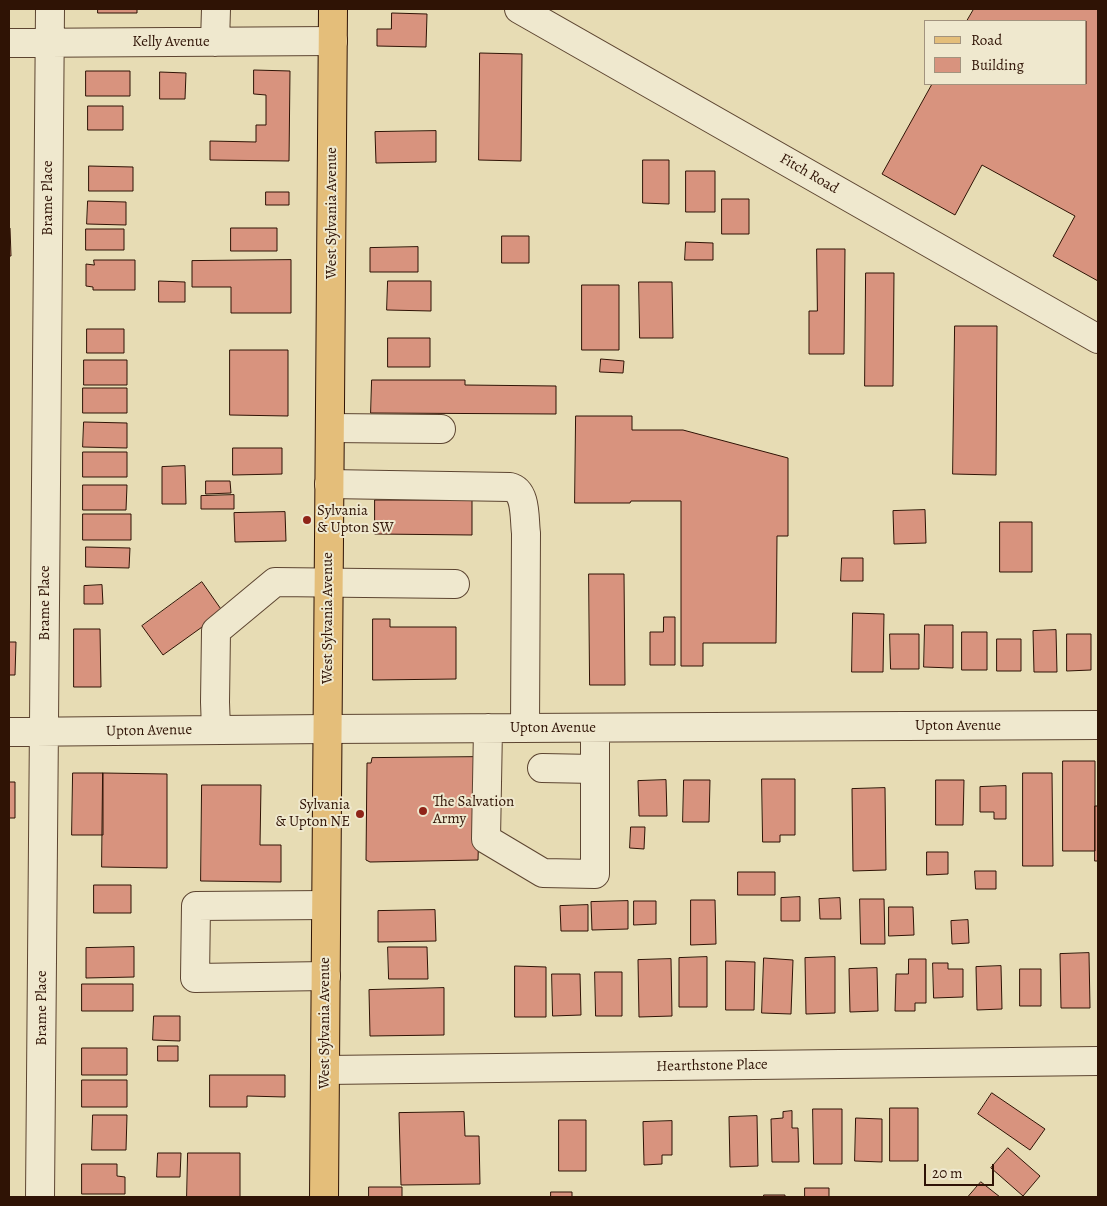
<!DOCTYPE html>
<html>
<head>
<meta charset="utf-8">
<style>
	body { margin:0 }
	#map { position:relative; width:1107px; height:1206px; overflow:hidden; background:#e7dcb4; font-family:Alegreya,serif }
	canvas { display:block }
	.frame { position:absolute; inset:0; border:10px solid #2f1305; pointer-events:none }
	.legend { position:absolute; left:924px; top:20px; width:162px; height:65px; box-sizing:border-box; background:#efe8ce; border:1px solid #a2937e; margin:0; padding:6px 9px; list-style:none; font-size:15px; color:#2f1305 }
	.legend li { display:flex; align-items:center; gap:10px; height:25px }
	.legend b { width:25px; border:1px solid #a2937e }
	.scale { position:absolute; left:924px; top:1164px; width:70px; height:22px; box-sizing:border-box; border:2px solid #2f1305; border-top:0; padding-left:6px; font-size:15px; line-height:18px; white-space:nowrap; color:#2f1305; -webkit-text-stroke:4px #efe8ce; paint-order:stroke }
</style>
</head>
<body>
<div id="map">
<canvas width="1107" height="1206"></canvas>
<div class="frame"></div>
<ul class="legend">
<li><b style="height:6px;background:#e4be7a"></b>Road</li>
<li><b style="height:14px;background:#d8937e"></b>Building</li>
</ul>
<div class="scale">20 m</div>
</div>
<script>
const context = document.querySelector('canvas').getContext('2d');
context.lineJoin = 'round';
function fill(path, color) { context.fillStyle = color; context.fill(path, 'evenodd'); }
function strokePath(path, color, width, dash) { context.strokeStyle = color; context.lineWidth = width; context.lineCap = dash ? 'butt' : 'round'; context.setLineDash(dash || []); context.stroke(path); }
function write(font, color, halo, rows, align = 'center') {
  context.font = font + ' Alegreya,serif'; context.lineWidth = 4; context.setLineDash([]); context.textBaseline = 'middle'; context.strokeStyle = halo; context.fillStyle = color; for (const [text, x, y, turn = 0] of rows) {
    context.save(); context.translate(x, y); context.rotate((+turn || 0) * Math.PI / 180); context.textAlign = isNaN(turn) ? turn : align; if (halo) context.strokeText(text, 0, 0); context.fillText(text, 0, 0); context.restore();
  }
}
const building = new Path2D(`
	M98,9H137V13H98Z
	M974,9H1098V281L1053,256L1075,216L982,165L955,215L882,174L932,84H1086V21H967Z
	M392,13L427,14L426,47L377,46V29H391Z
	M480,53L522,54L521,161L479,160Z
	M254,70L290,71L289,161L210,160V141L256,142V125H266V95L254,94Z
	M86,71H130V96H86Z
	M160,72L186,73L185,99H160Z
	M88,106H123V130H88Z
	M436,131V162L376,163L375,132Z
	M643,160H669V204L643,203Z
	M89,166L133,167V191H89Z
	M686,171H715V212H686Z
	M266,192H289V205H266Z
	M722,199H749V234H722Z
	M88,201L126,202V225L87,224Z
	M9,228H10L11,256H9Z
	M231,228H277V251H231Z
	M86,229H124V250H86Z
	M502,236H529V263H502Z
	M686,242L713,243V260H685Z
	M418,247V272H370V248Z
	M817,249H845L844,354H809V311H817Z
	M94,260H135V290H93V287L86,286V264L94,265Z
	M291,260V313H231V287H192V261Z
	M866,273H894L893,386H865Z
	M159,281L185,282V302H159Z
	M388,281H431V311L387,310Z
	M639,282H672L673,338H640Z
	M582,285H619V350H582Z
	M955,326H997L996,475L953,474Z
	M87,329H124V353H87Z
	M388,338H430V367H388Z
	M230,350H288V416L230,415Z
	M601,359L624,361L623,373L600,372Z
	M84,360H127V385H84Z
	M372,380H465V385L556,386V414L371,413Z
	M83,388H127V413H83Z
	M576,416H632V430H683L788,458V536H777L776,643H703V666H681V501H631L630,503H575Z
	M84,422L127,423V448L83,447Z
	M233,448H282V474L233,475Z
	M83,452H127V477H83Z
	M185,466L186,504H162V467Z
	M206,481H230L231,493L206,494Z
	M83,485H127L126,510H83Z
	M234,495V509H201V496Z
	M375,500H472V535L375,534Z
	M925,510L926,543L894,544L893,511Z
	M285,512L286,541L235,542L234,513Z
	M83,514H131V540H83Z
	M1000,522H1032V572H1000Z
	M86,547L130,548L129,568L86,567Z
	M842,558H863V581H841Z
	M589,574H624L625,685H590Z
	M202,582L223,612L163,655L142,626Z
	M102,585L103,604H84V586Z
	M853,613L884,614L883,672H852Z
	M664,617H675V665H650V632H663Z
	M373,619H390V627H456V679L373,680Z
	M925,625H953V668L924,667Z
	M74,629H100L101,687H74Z
	M1056,630L1057,672H1034L1033,631Z
	M962,632H987V670H962Z
	M890,634H919V669H891Z
	M1067,634H1091V670L1067,671Z
	M997,639H1021V671H997Z
	M9,642H16L15,675H9Z
	M481,757L478,860L370,862L366,860L367,763H371L372,758Z
	M1063,761H1095V851H1063Z
	M73,773H103V835H72Z
	M103,773L167,774V868L102,867Z
	M1023,773H1052L1053,866H1023Z
	M762,779H795V835H780V842H763Z
	M666,780L667,816H639L638,781Z
	M684,780H710L709,822H683Z
	M936,780H964L963,825H936Z
	M9,782H15V818H9Z
	M202,785H261L260,845H281V882L201,881Z
	M1006,786V819H994V812H980V787Z
	M885,788L886,870L853,871L852,789Z
	M1095,806H1098V861H1095Z
	M631,827H645L644,849L630,848Z
	M927,852H948V874L927,875Z
	M975,871H996V889H976Z
	M738,872H775V895H738Z
	M94,885H131V913H94Z
	M800,897V921H781V898Z
	M840,898L841,919H820L819,899Z
	M860,899H884L885,944H861Z
	M691,900H715L716,944L691,945Z
	M628,901V929L592,930L591,902Z
	M634,901H656V924L634,925Z
	M588,905V931H561L560,906Z
	M889,907H913L914,935L889,936Z
	M435,910L436,941L378,942V911Z
	M968,920L969,943L952,944L951,921Z
	M134,947V977L86,978V948Z
	M388,947H427L428,979H389Z
	M1089,953L1090,1008H1061L1060,954Z
	M707,957V1007H679V958Z
	M835,957V1013L806,1014L805,958Z
	M764,958L793,960L791,1014L762,1013Z
	M671,959L672,1016L639,1017L638,960Z
	M909,959H926V1003H915V1011H895L896,974H908Z
	M726,961L755,962L754,1010H726Z
	M933,963H948V969H963V997L934,998Z
	M515,966L546,967V1017H515Z
	M1001,966L1002,1009L977,1010L976,967Z
	M877,968L878,1011L850,1012L849,969Z
	M1020,969H1041V1006H1020Z
	M595,972H622V1016H596Z
	M552,974H580L581,1015L553,1016Z
	M82,984H133V1011H82Z
	M444,988V1035L370,1036L369,990Z
	M154,1016H180V1041L153,1040Z
	M158,1046H178V1061H158Z
	M82,1048H127V1075H82Z
	M210,1075H285V1097L247,1096V1107H210Z
	M82,1080H127V1107H82Z
	M992,1093L1045,1129L1030,1150L978,1114Z
	M890,1108H918V1161H890Z
	M813,1109H842V1164H814Z
	M792,1111V1128H798L799,1162H772L771,1119L783,1118V1112Z
	M464,1112L465,1136H479L480,1184L401,1185L399,1113Z
	M93,1115H127L126,1150H92Z
	M757,1116L758,1166L730,1167L729,1117Z
	M856,1118L882,1119V1162L855,1161Z
	M559,1120H586V1171H559Z
	M672,1121V1155H662V1164L644,1165L643,1122Z
	M1008,1148L1040,1176L1023,1196L991,1168Z
	M158,1153H181L180,1177H157Z
	M188,1153H240V1197H187Z
	M82,1164H117V1176L125,1177V1194H82Z
	M981,1182L1000,1197H968Z
	M369,1187H402V1197H369Z
	M805,1188H829V1197H805Z
	M551,1192H572V1197H551Z
	M764,1195H785V1197H764Z`);
const minor = new Path2D(`
	M519,9L1098,339
	M215,42L216,9
	M9,43L333,41
	M330,428L441,429
	M329,484L510,487C527,491 524,519 526,533L525,728
	M488,728L486,839L543,873L595,874V728
	M216,730L215,702L216,631L275,582L455,584
	M9,732L327,729L1098,725
	M542,768L595,769
	M326,976L195,978L196,906L326,905
	M325,1070L1098,1061
	M40,1197L50,9`);
const major = new Path2D(`
	M324,1197L333,9`);
const markers = [
	[307,520,5,"#8f2418"],
	[423,811,5,"#8f2418"],
	[360,814,5,"#8f2418"]
];
const streetNames = [
	["Kelly Avenue",171,42],
	["Fitch Road",809,174,30],
	["Brame Place",48,198,-90],
	["West Sylvania Avenue",332,213,-90],
	["Brame Place",45,603,-90],
	["West Sylvania Avenue",328,618,-90],
	["Upton Avenue",958,726],
	["Upton Avenue",553,728],
	["Upton Avenue",149,731,-1],
	["Brame Place",42,1008,-90],
	["West Sylvania Avenue",325,1023,-90],
	["Hearthstone Place",712,1066,-1]
];
const poiNames = [
	["Sylvania",317,511],
	["& Upton SW",317,528],
	["The Salvation",433,802],
	["Army",433,819],
	["Sylvania",350,805,"right"],
	["& Upton NE",350,822,"right"]
];
fill(building, '#d8937e');
strokePath(building, '#2f1305', 1);
strokePath(minor, '#5d4531', 30);
strokePath(major, '#2f1305', 30);
strokePath(minor, '#efe8ce', 28);
strokePath(major, '#e4be7a', 28);
for (const [x, y, r, color] of markers) { const dot = new Path2D(); dot.arc(x, y, r, 0, 2 * Math.PI); context.fillStyle = color; context.fill(dot); strokePath(dot, '#efe8ce', 2); }
write('15px', '#2f1305', '#efe8ce', streetNames);
write('15px', '#2f1305', '#efe8ce', poiNames, 'left');
</script>
</body>
</html>
